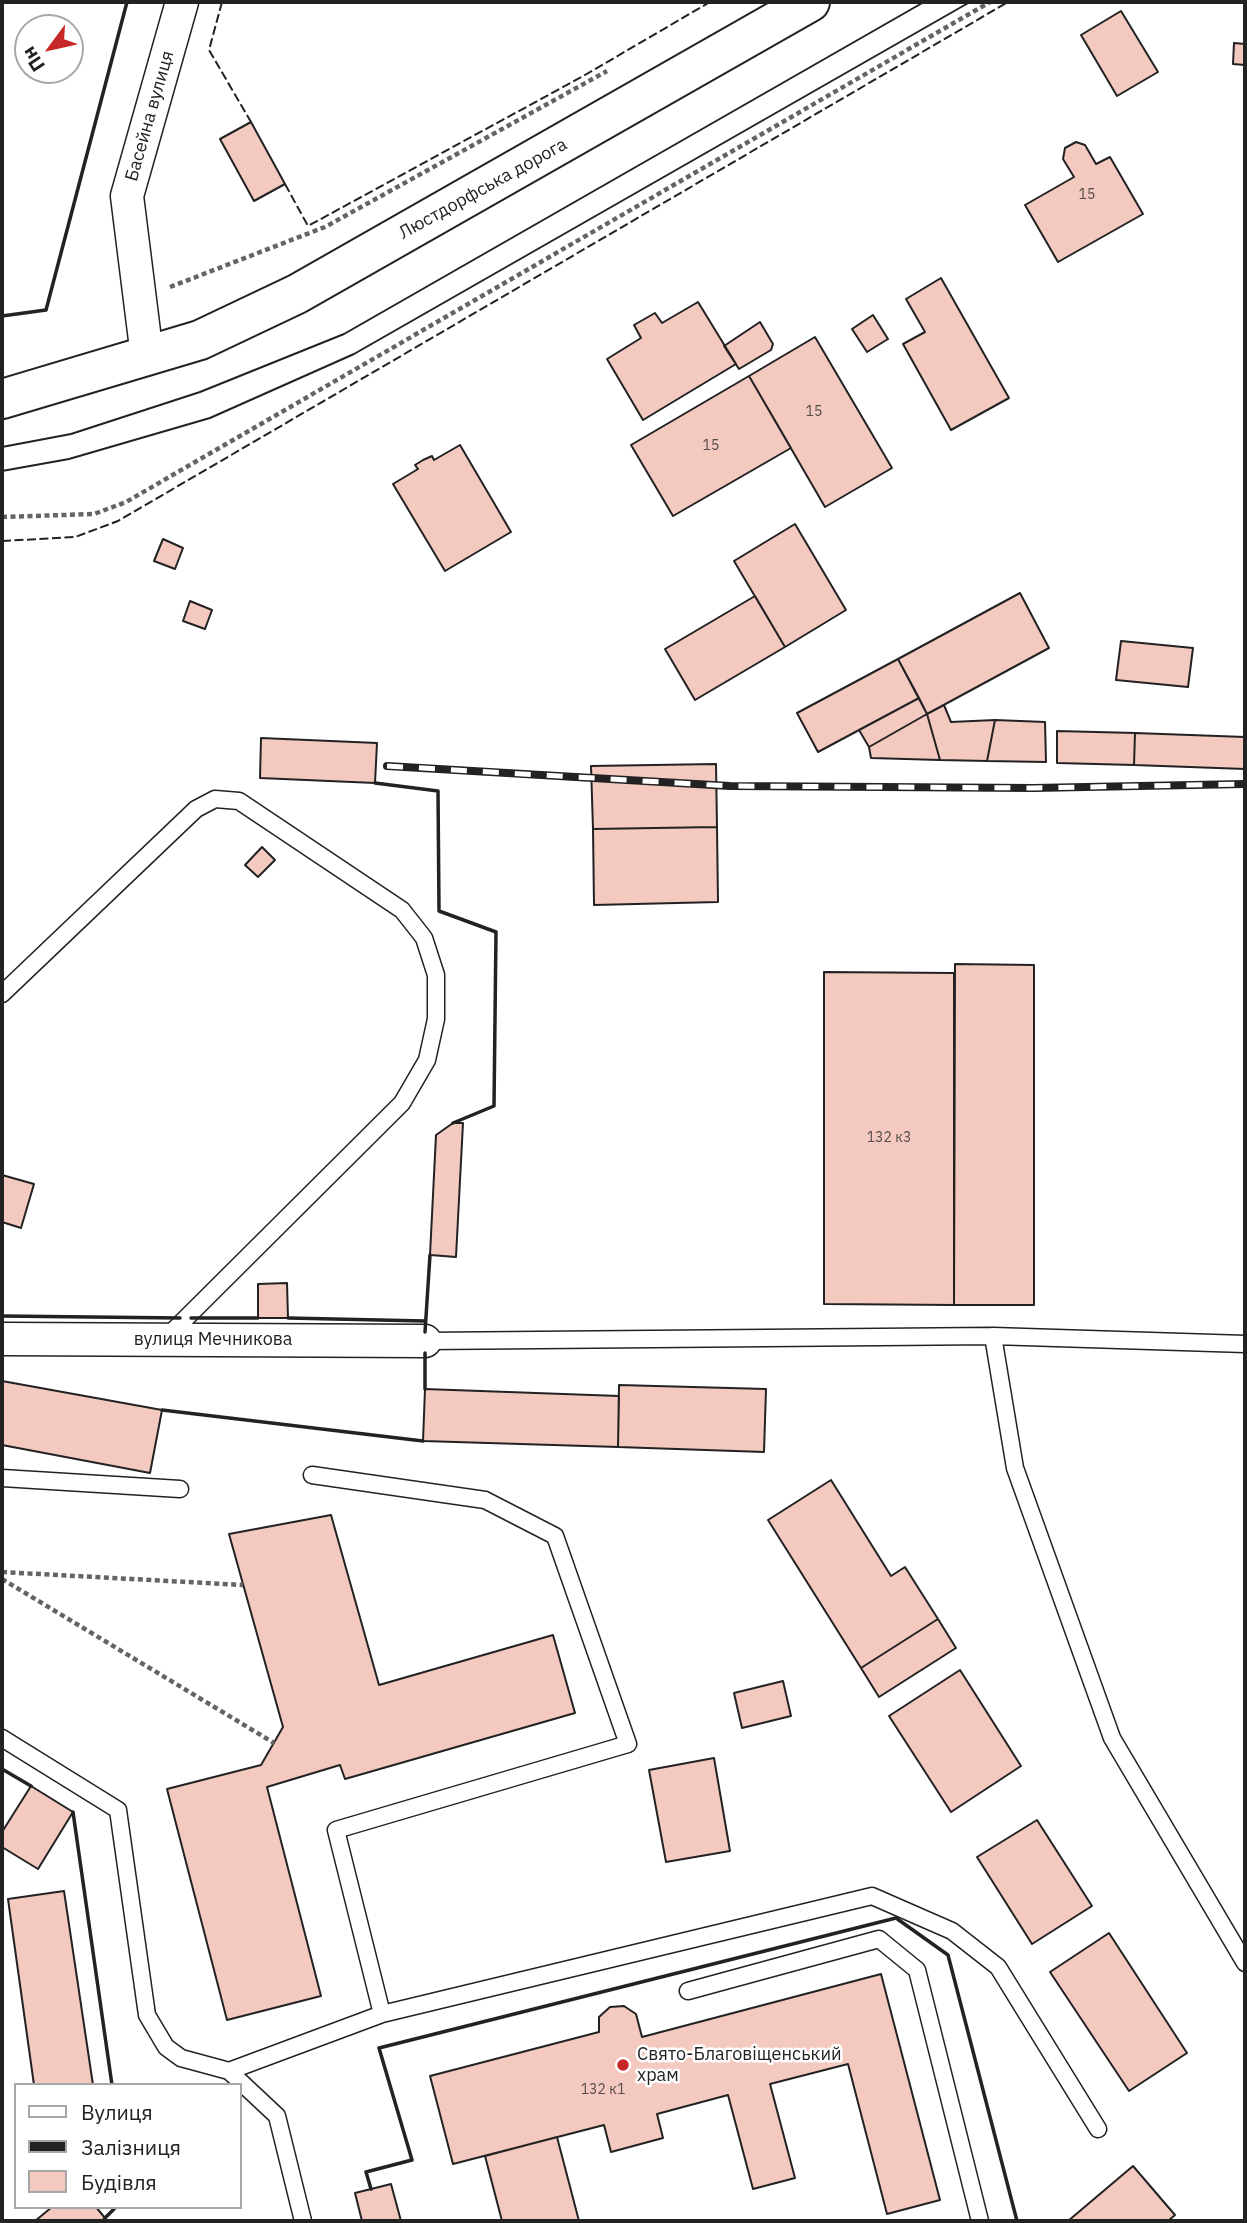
<!DOCTYPE html>
<html>
<head>
<meta charset="utf-8">
<style>
	body { margin:0 }
	#map { position:relative; width:1247px; height:2223px; overflow:hidden; background:#fff; font-family:"IBM Plex Sans",sans-serif }
	canvas { display:block }
	.frame { position:absolute; inset:0; border:4px solid #222; pointer-events:none }
	.legend { position:absolute; left:14px; top:2083px; width:228px; height:126px; box-sizing:border-box; background:#fff; border:2px solid #a7a7a7; margin:0; padding:9px 12px; list-style:none; font-size:21px; color:#222 }
	.legend li { display:flex; align-items:center; gap:14px; height:35px }
	.legend b { width:35px; border:2px solid #a7a7a7 }
	.north { position:absolute; left:14px; top:14px; width:70px; height:70px; box-sizing:border-box; background:#fff; border:2px solid #a7a7a7; border-radius:50%; rotate:237deg; font-size:19px; font-weight:700; line-height:28px; text-align:center; color:#222 }
	.north::after { content:''; display:block; margin:auto; width:24px; height:32px; background:#c62828; clip-path:polygon(50% 0,100% 100%,50% 72%,0 100%) }
</style>
</head>
<body>
<div id="map">
<canvas width="1247" height="2223"></canvas>
<div class="frame"></div>
<ul class="legend">
<li><b style="height:9px;background:#fff"></b>Вулиця</li>
<li><b style="height:9px;background:#222"></b>Залізниця</li>
<li><b style="height:19px;background:#f3c9c0"></b>Будівля</li>
</ul>
<div class="north">Пн</div>
</div>
<script>
const context = document.querySelector('canvas').getContext('2d');
context.lineJoin = 'round';
function fill(path, color) { context.fillStyle = color; context.fill(path, 'evenodd'); }
function strokePath(path, color, width, dash) { context.strokeStyle = color; context.lineWidth = width; context.lineCap = dash ? 'butt' : 'round'; context.setLineDash(dash || []); context.stroke(path); }
function write(font, color, halo, rows, align = 'center') {
  context.font = font + ' "IBM Plex Sans",sans-serif'; context.lineWidth = 5; context.setLineDash([]); context.textBaseline = 'middle'; context.strokeStyle = halo; context.fillStyle = color; for (const [text, x, y, turn = 0] of rows) {
    context.save(); context.translate(x, y); context.rotate((+turn || 0) * Math.PI / 180); context.textAlign = isNaN(turn) ? turn : align; if (halo) context.strokeText(text, 0, 0); context.fillText(text, 0, 0); context.restore();
  }
}
const building = new Path2D(`
	M1121,11L1158,72L1117,96L1081,35Z
	M1234,43L1245,44V65L1233,64Z
	M251,122L285,184L254,201L220,139Z
	M1076,142L1085,145L1096,164L1110,157L1143,214L1058,262L1025,205L1074,177L1063,159L1065,148Z
	M941,278L1009,398L951,430L903,344L925,332L906,299Z
	M698,302L736,364L643,420L607,359L641,338L634,325L655,313L662,323Z
	M873,315L888,339L867,352L852,329Z
	M760,322L773,344L771,350L739,369L724,346Z
	M815,337L892,468L825,507L749,376Z
	M749,376L791,448L673,516L631,445Z
	M460,445L511,532L445,571L393,484L418,469L415,465L423,460L432,456L434,460Z
	M795,524L846,610L785,647L734,561Z
	M163,539L183,548L175,569L154,561Z
	M1020,593L1049,648L927,714L898,659Z
	M755,596L785,647L695,700L665,649Z
	M190,601L212,610L205,629L183,621Z
	M1121,641L1193,648L1188,687L1116,680Z
	M898,659L919,698L818,752L797,713Z
	M919,698L927,714L869,747L859,730Z
	M944,705L951,722L995,720L987,761L940,760L927,714Z
	M927,714L940,760L871,758L869,747Z
	M995,720L1045,722L1046,762L987,761Z
	M1057,731L1135,733L1134,765L1057,763Z
	M1135,733L1245,737V769L1134,765Z
	M261,738L377,743L375,783L260,778Z
	M716,764L717,827L593,829L591,766Z
	M717,827L718,902L594,905L593,829Z
	M262,847L275,860L258,877L245,865Z
	M955,964L1034,965V1305H954Z
	M824,972L954,973V1305L824,1304Z
	M453,1123H463L456,1257L430,1255L436,1135Z
	M2,1175L34,1184L21,1228L2,1222Z
	M287,1283L288,1318H258V1284Z
	M2,1381L162,1410L150,1473L2,1445Z
	M619,1385L766,1389L764,1452L618,1447Z
	M425,1389L619,1396L618,1447L423,1441Z
	M831,1480L891,1576L905,1567L938,1619L861,1668L768,1520Z
	M331,1515L379,1685L553,1635L575,1713L345,1779L340,1765L267,1787L321,1996L227,2020L167,1789L261,1765L283,1727L229,1534Z
	M938,1619L956,1648L879,1697L861,1668Z
	M960,1670L1021,1766L951,1812L889,1716Z
	M783,1681L791,1716L742,1728L734,1693Z
	M714,1758L730,1851L666,1862L649,1770Z
	M31,1786L73,1812L38,1869L2,1847V1832Z
	M1037,1820L1092,1906L1032,1944L977,1857Z
	M64,1891L93,2085H34L8,1899Z
	M1109,1933L1187,2053L1129,2091L1050,1972Z
	M881,1974L940,2200L887,2214L848,2064L770,2084L795,2178L753,2189L728,2095L657,2114L663,2138L611,2152L604,2125L453,2164L430,2076L599,2032V2017L610,2007L624,2006L636,2014L642,2037Z
	M557,2137L579,2221H502L485,2156Z
	M1133,2166L1175,2215L1168,2221H1068Z
	M391,2184L401,2221H362L355,2193Z
	M52,2207H96L105,2218L101,2221H35Z`);
const path = new Path2D(`
	M170,287L325,227L607,71
	M2,517L94,514L126,502L990,2
	M2,1572L243,1585
	M2,1579L274,1743`);
const lane = new Path2D(`
	M2,994L196,809L215,799L239,801L402,910L424,938L436,975V1019L427,1060L402,1103L165,1339
	M993,1336L1015,1468L1112,1738L1245,1963
	M425,1341L993,1336L1245,1344
	M312,1475L485,1500L555,1536L628,1744L336,1830L382,2014
	M2,1478L180,1489
	M2,1738L118,1810L147,2015L166,2047L181,2058L229,2071L277,2116L303,2221
	M688,1991L879,1939L917,1970L980,2221
	M229,2071L382,2014L872,1896L952,1931L998,1967L1098,2129`);
const street = new Path2D(`
	M147,356L127,196L182,2
	M2,1339L425,1341`);
const primary = new Path2D(`
	M2,399L200,340L297,294L810,2`);
const tram = new Path2D(`
	M2,447L71,434L200,392L344,334L924,2
	M2,471L69,459L210,418L354,354L970,2`);
const rail = new Path2D(`
	M387,766L730,786L1033,788L1245,784`);
const fence = new Path2D(`
	M222,2L209,50L251,122
	M285,184L308,226L585,75L710,2
	M2,541L75,537L118,521L1008,2`);
const wall = new Path2D(`
	M2,316L46,310L127,2
	M375,783L438,791L439,911L496,932L494,1106L453,1123
	M2,1316L180,1318
	M191,1318H258
	M288,1318L425,1321
	M425,1332L430,1255
	M425,1389V1353
	M162,1410L423,1441
	M2,1769L31,1786
	M73,1812L112,2085
	M371,2189L366,2172L412,2160L379,2048L896,1918L948,1955L1017,2221
	M105,2218L116,2207`);
const markers = [
	[623,2065,7,"#c62828"]
];
const numberNames = [
	["15",1087,195],
	["15",814,412],
	["15",711,446],
	["132 к3",889,1138],
	["132 к1",603,2090]
];
const streetNames = [
	["Басейна вулиця",150,116,-74],
	["Люстдорфська дорога",483,189,-29],
	["вулиця Мечникова",213,1340]
];
const poiNames = [
	["Свято-Благовіщенський",637,2055],
	["храм",637,2076]
];
fill(building, '#f3c9c0');
strokePath(building, '#222', 2);
strokePath(lane, '#222', 19);
strokePath(street, '#222', 35);
strokePath(primary, '#222', 42);
strokePath(path, '#646464', 4.5, [5, 3.5]);
strokePath(lane, '#fff', 16);
strokePath(street, '#fff', 32);
strokePath(primary, '#fff', 38);
strokePath(tram, '#222', 2);
strokePath(rail, '#222', 8);
strokePath(rail, '#fff', 5, [16]);
strokePath(fence, '#222', 2, [9, 3.5]);
strokePath(wall, '#222', 3.5);
for (const [x, y, r, color] of markers) { const dot = new Path2D(); dot.arc(x, y, r, 0, 2 * Math.PI); context.fillStyle = color; context.fill(dot); strokePath(dot, '#fff', 2.5); }
write('14px', '#564c4a', null, numberNames);
write('18px', '#222', '#fff', streetNames);
write('18px', '#222', '#fff', poiNames, 'left');
</script>
</body>
</html>
